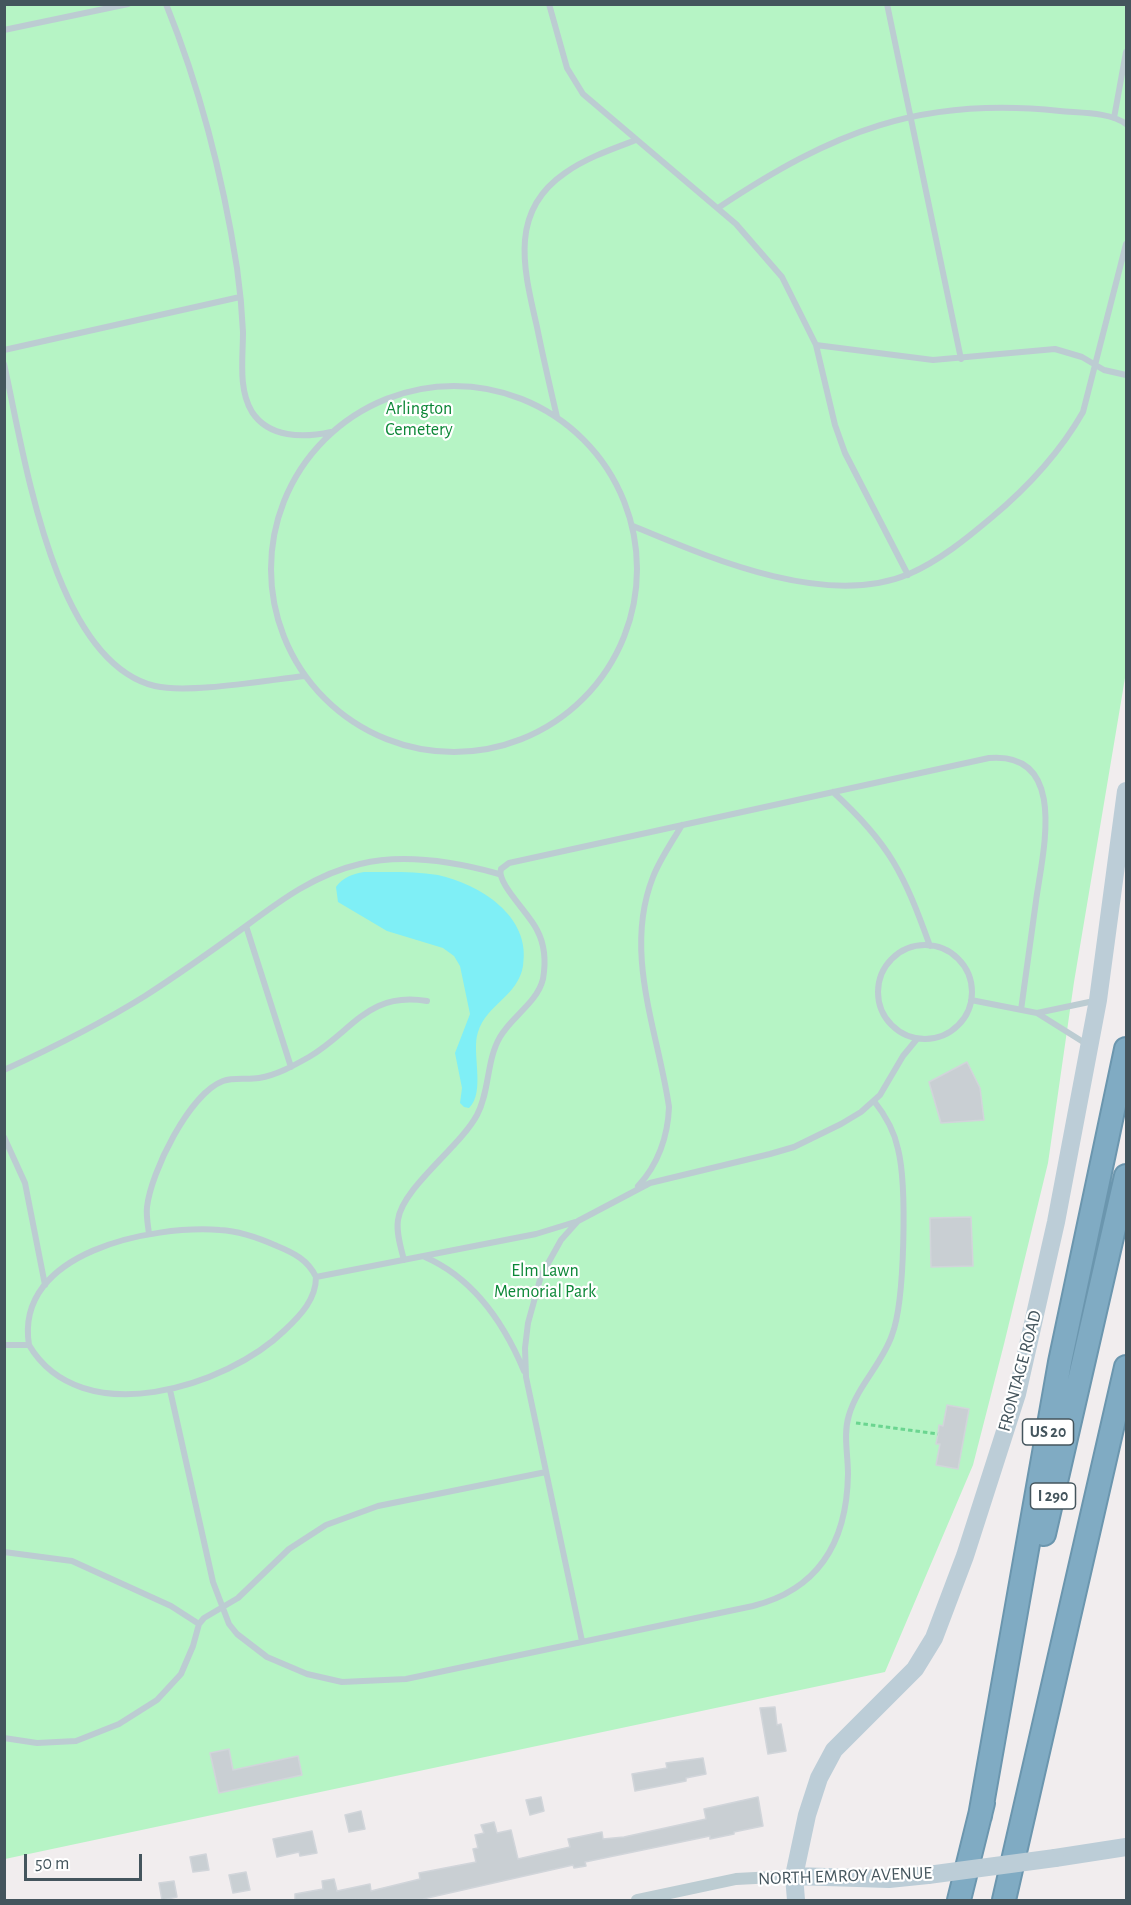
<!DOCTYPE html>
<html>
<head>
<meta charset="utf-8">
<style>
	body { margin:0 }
	#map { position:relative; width:1131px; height:1905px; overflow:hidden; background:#f1edee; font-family:"Alegreya Sans",sans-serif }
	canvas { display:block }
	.frame { position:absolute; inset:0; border:6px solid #44555d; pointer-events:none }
	.scale { position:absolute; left:24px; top:1854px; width:118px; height:27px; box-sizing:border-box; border:3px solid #44555d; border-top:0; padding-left:8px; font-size:18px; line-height:21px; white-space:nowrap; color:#44555d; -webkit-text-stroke:4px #fff; paint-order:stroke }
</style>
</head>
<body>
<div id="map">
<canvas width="1131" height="1905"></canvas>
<div class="frame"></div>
<div class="scale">50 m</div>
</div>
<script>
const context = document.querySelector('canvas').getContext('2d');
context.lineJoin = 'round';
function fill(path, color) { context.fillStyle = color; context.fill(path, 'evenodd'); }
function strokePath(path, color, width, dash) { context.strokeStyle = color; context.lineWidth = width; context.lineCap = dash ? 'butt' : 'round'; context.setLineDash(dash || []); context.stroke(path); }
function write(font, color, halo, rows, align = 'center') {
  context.font = font + ' "Alegreya Sans",sans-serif'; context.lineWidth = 4.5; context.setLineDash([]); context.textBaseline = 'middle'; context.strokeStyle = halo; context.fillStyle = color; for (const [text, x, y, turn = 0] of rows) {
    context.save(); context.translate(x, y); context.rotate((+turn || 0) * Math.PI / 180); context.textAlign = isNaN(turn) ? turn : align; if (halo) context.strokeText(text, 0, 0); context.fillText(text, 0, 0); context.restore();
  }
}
const green = new Path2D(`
	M4,5H1126V672L1074,982L1048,1163L1004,1344L973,1465L885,1672L5,1859Z`);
const water = new Path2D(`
	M364,872C388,872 414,871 438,875C479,884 532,916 523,966C518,996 487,1004 478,1032C471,1052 486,1092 469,1108L464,1107L460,1103L462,1088L455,1053L470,1014L460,966L454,956L443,948L387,931L338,902L336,887C343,877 353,874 364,872Z`);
const building = new Path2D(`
	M967,1062L980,1088L984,1120L941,1123L929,1082Z
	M971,1217L973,1266L931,1267L930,1218Z
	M947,1405L969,1409L958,1469L936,1465L940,1444H936L938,1434L939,1425L943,1426Z
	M775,1707L777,1725L781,1724L786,1751L768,1754L760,1708Z
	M229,1749L233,1770L298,1756L302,1775L219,1793L210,1753Z
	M703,1758L706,1774L686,1778V1781L635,1791L632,1774L667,1768L666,1763Z
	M541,1797L544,1811L530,1815L526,1800Z
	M758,1797L763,1826L734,1832V1834L710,1839V1836L585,1862L586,1866L574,1868L573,1865L423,1899L295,1900V1894L323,1889L322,1881L334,1879L337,1891L370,1884L371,1891L420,1879L419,1873L476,1862L473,1849L478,1848L475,1835L484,1833L481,1825L494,1822L497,1833L511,1830L518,1859L570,1847L568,1839L602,1832L603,1839L624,1837L706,1819L704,1809Z
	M361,1811L365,1829L349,1832L345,1815Z
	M312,1831L317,1853L300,1856L299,1852L277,1857L273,1839Z
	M206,1854L209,1870L193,1872L190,1857Z
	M246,1872L250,1890L233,1893L229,1875Z
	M174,1881L177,1897L162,1900L159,1883Z`);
const path = new Path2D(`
	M856,1423L938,1434`);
const lane = new Path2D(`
	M166,4C200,88 223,178 237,268C240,289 242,310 243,332C243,358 238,389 252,412C269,438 303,438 331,432
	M549,4L567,68L583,94L736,224L782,277L816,345L835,425L845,453L908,575
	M887,4L961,359
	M4,30L128,4
	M1114,118L1126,52
	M718,208C832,132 920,96 1060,111C1081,113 1110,112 1126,124
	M816,345L933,360L1055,349L1082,357L1104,370L1126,375
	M4,350L240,297
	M4,364C24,451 52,661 155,686C189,694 267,680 305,676
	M271 569a183 183 0 1 1 366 0a183 183 0 1 1-366 0Z
	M557,417C550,387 543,357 537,327C524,270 508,212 565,173C586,158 612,149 636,140
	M633,526C710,558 826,609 909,574C939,561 966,539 991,518C1027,488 1059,454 1083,412L1126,244
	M833,792C890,844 904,874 930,946
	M246,926L291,1067
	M878 992a47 47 0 1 1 94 0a47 47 0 1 1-94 0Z
	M971,1000L1037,1013
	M1088,1045L1037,1013L1094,1001
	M4,1070C52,1048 100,1024 145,996C179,974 213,950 246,926C281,900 316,874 360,864C405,853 456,862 499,874
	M4,1137L25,1183L45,1285
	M638,1186C658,1165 668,1136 669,1107C658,1031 623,953 653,877C660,859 672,842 682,825
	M149,1234C148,1225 146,1216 147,1207C151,1172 189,1094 223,1081C234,1077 247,1080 259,1078C277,1075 293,1066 309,1057C353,1031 368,991 427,1001
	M425,1257C473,1278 504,1323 524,1371
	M404,1260C401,1248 396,1233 398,1220C402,1188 460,1147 477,1115C490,1091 486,1061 500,1037C512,1016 537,1003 543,979C546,962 545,945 537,930C530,914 496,883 501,869L509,863L989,758C1070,751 1042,855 1036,901C1031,937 1026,973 1021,1010
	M4,1345H29C14,1251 153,1225 220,1230C240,1231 259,1238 277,1246C294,1253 308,1260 316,1277L536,1234L575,1222
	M29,1345C81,1433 227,1387 285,1330C301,1315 316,1299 316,1277
	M170,1390L213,1582L229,1624L237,1634L267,1657L307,1674L342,1682L406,1679L753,1606C820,1589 847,1541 848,1474C848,1454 843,1434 849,1415C858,1385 882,1364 892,1335C905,1301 907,1185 898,1149C894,1130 886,1116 874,1101
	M4,1552L72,1561L171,1606L199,1624
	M582,1641L526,1377L525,1348L528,1323L541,1276L561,1240L578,1221L650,1183L770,1154L794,1147L841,1124L861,1112L880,1095L903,1056L917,1039
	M4,1738L37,1743L76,1741L119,1724L157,1700L181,1674L193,1646L199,1624L204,1618L238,1598L289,1549L326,1525L378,1506L546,1472`);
const street = new Path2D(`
	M637,1900L736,1879L794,1876`);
const secondary = new Path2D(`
	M1055,1858L1126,1847
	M794,1876L889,1879L928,1875
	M796,1900L794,1876L807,1815L819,1778L834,1750L915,1669L934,1638L965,1556L1017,1394L1056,1222L1098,1000L1126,791`);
const highway = new Path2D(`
	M1044,1534L1126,1176
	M980,1816L1060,1362L1126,1049
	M959,1900L983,1803
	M1004,1900L1126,1367`);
const secondaryBridge = new Path2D(`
	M928,1875L1055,1858`);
const shields = [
	[1048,1432,51],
	[1053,1496,45]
];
const shieldNames = [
	["US 20",1048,1432],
	["I 290",1053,1496]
];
const parkNames = [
	["Arlington",419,409],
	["Cemetery",419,430],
	["Elm Lawn",545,1271],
	["Memorial Park",545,1292]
];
const streetNames = [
	["FRONTAGE ROAD",1020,1371,-75],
	["NORTH EMROY AVENUE",845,1876,-2]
];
fill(green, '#b6f4c5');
fill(water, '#7feff6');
fill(building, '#c9cfd3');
strokePath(building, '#d1d5da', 1.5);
strokePath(highway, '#6b96ae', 26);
strokePath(path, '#6bd590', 3, [4.5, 3]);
strokePath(lane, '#bcccd2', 6);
strokePath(street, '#bcccd2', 12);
strokePath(secondary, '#bccdd7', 18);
strokePath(highway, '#80abc3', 22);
strokePath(secondaryBridge, '#bccdd7', 18);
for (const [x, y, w] of shields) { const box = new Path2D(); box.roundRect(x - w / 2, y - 13, w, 26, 4.5); context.fillStyle = '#fff'; context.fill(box); strokePath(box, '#44555d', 1.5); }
write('bold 16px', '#44555d', null, shieldNames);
write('18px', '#0c8737', '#fff', parkNames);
write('18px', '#44555d', '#fff', streetNames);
</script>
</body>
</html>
